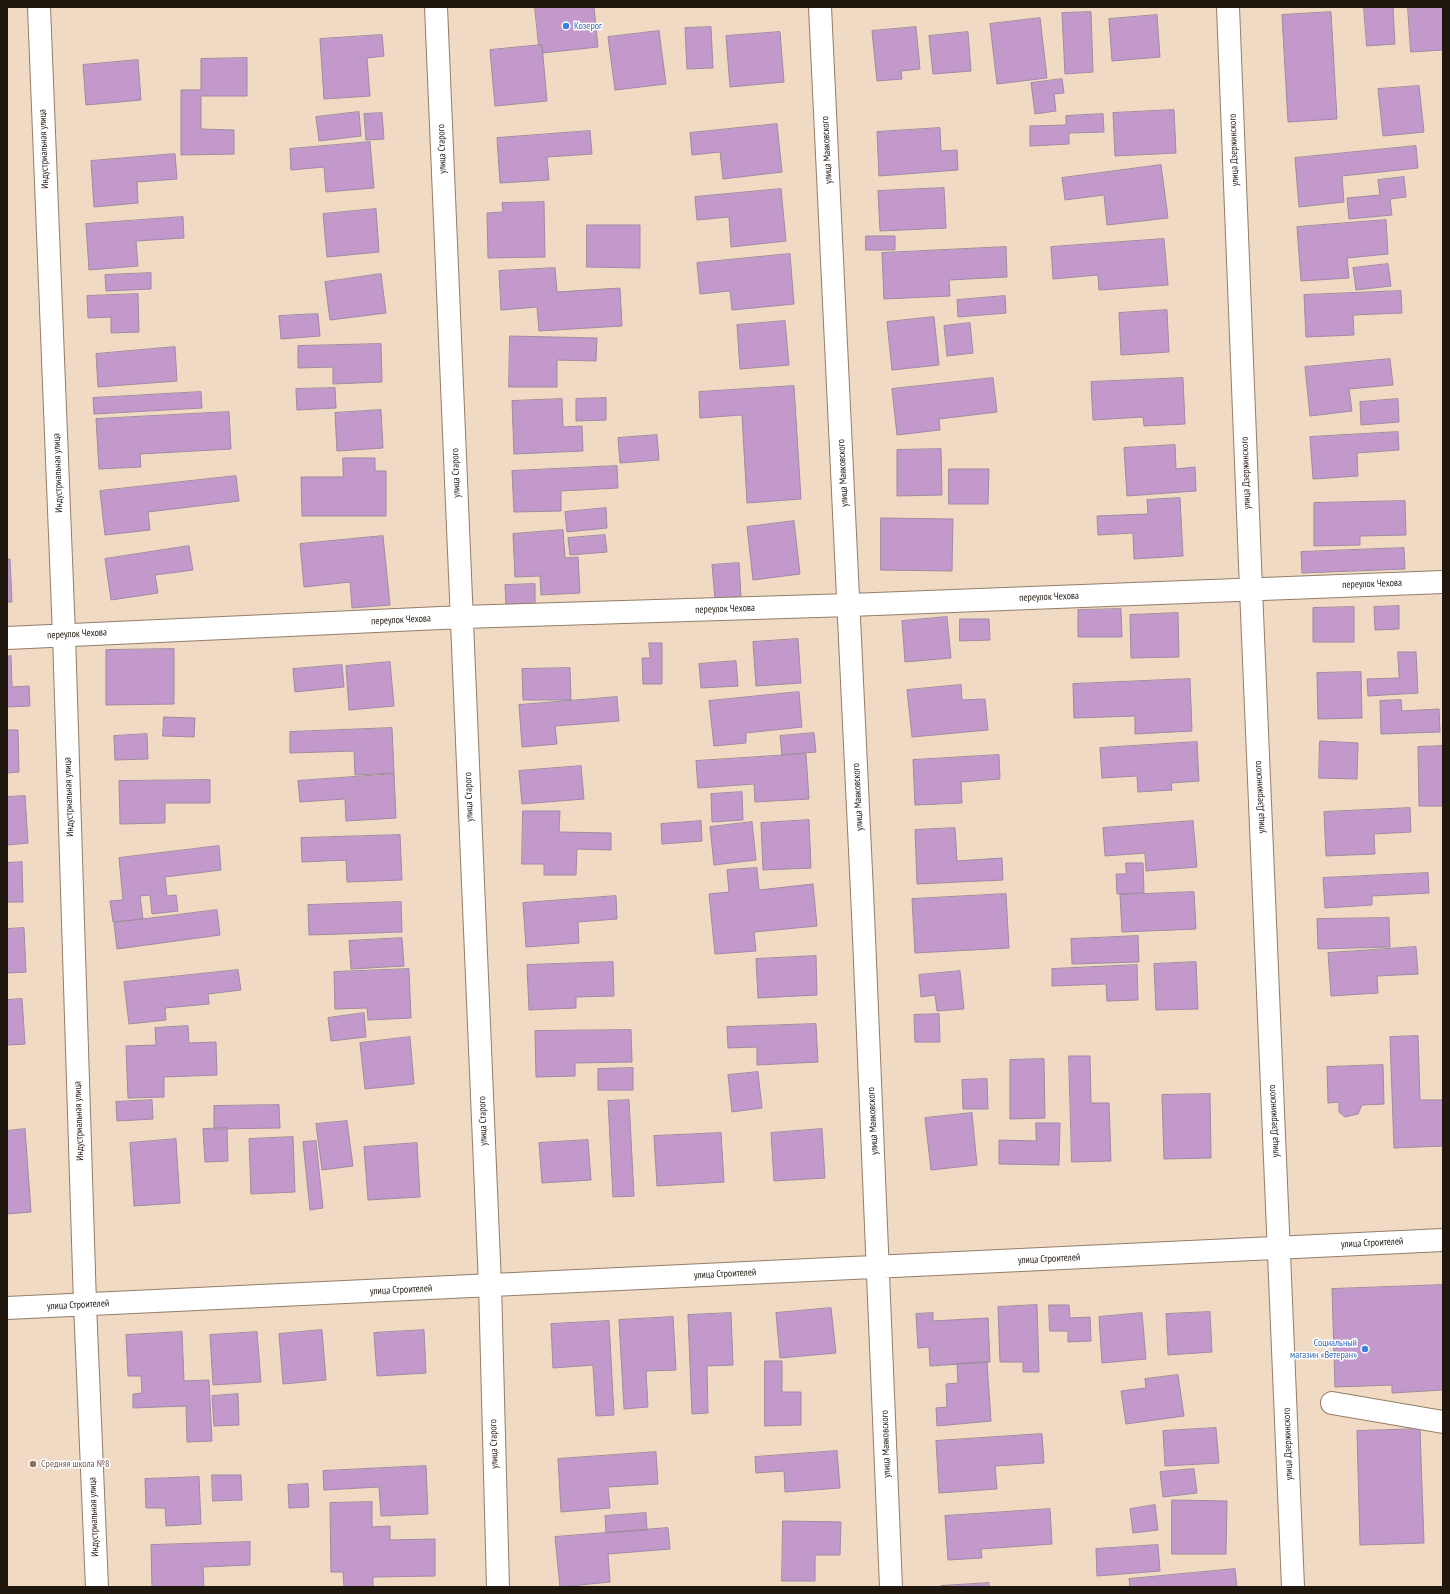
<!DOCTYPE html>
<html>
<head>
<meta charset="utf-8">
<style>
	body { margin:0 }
	#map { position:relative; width:1450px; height:1594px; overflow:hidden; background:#f0dac3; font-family:"PT Sans Narrow",sans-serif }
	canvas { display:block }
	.frame { position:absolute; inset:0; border:8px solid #1f170e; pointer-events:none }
</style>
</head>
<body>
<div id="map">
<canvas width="1450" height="1594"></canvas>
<div class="frame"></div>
</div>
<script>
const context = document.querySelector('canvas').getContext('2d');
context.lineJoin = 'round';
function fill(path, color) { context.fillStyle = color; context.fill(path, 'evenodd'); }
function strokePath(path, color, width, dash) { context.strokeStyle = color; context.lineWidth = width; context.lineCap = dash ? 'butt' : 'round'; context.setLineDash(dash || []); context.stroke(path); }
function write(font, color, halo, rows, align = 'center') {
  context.font = font + ' "PT Sans Narrow",sans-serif'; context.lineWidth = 3; context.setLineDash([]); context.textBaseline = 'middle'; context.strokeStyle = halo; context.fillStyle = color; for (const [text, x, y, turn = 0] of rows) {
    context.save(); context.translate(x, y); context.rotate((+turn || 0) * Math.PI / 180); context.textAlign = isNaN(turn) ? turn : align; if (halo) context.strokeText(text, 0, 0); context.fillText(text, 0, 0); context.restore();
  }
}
const building = new Path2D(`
	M535,7H594L598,47L543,53L542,45L539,46Z
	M1364,7H1393L1395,44L1367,46Z
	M1408,7H1443V50L1411,52Z
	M1091,12L1093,72L1065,74L1062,13Z
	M1331,12L1337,119L1288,122L1282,15Z
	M1157,15L1160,57L1112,61L1109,19Z
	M1040,18L1047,78L997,84L990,24Z
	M711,27L713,68L687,69L685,28Z
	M916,27L920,69L901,71L902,79L877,81L872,31Z
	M659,31L666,84L615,90L608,37Z
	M780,32L784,82L730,87L726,36Z
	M968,32L971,71L933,74L929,36Z
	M382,35L384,56L367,58L370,96L324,99L320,39Z
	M542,45L547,101L495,106L490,50Z
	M247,58V96H201V129L234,130V154L181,155V90H201V59Z
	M138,60L141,100L86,105L83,65Z
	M1062,79L1064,93L1054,94L1056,111L1035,114L1031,83Z
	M1419,86L1424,132L1383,136L1378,89Z
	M1174,110L1176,153L1115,156L1113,113Z
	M359,112L361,136L319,141L316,117Z
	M382,113L384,139L366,140L364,114Z
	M1103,114L1104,132L1069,133V144L1030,146V126L1066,125V116Z
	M777,124L782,172L723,179L720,152L692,155L690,133Z
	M940,128L941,151L957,150L958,170L879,176L877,132Z
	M590,131L592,154L547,157L549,180L500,183L497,138Z
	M370,142L374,188L326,192L324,167L291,170L290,149Z
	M1416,146L1418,168L1342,176L1344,202L1299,207L1295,158Z
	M175,154L177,179L137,182L138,203L94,207L91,161Z
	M1161,165L1168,218L1107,225L1104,195L1065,200L1062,178Z
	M1404,177L1406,197L1390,199L1392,215L1349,219L1347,198L1380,195L1378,180Z
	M944,188L946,228L880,231L878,191Z
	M781,189L786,241L731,247L729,217L697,220L695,197Z
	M544,202L545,257L488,258L487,213L503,212L502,203Z
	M376,209L379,252L327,257L323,214Z
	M183,217L184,238L136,241L138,266L89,270L86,224Z
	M1386,220L1388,254L1347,258L1349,278L1301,281L1297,227Z
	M587,225H640V268L587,267Z
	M866,236H895V250H866Z
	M1164,239L1168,285L1099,290L1098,275L1053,279L1051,247Z
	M1006,247L1007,277L949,280L950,296L884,299L882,253Z
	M790,254L794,304L732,310L730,291L700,294L697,263Z
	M1388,264L1391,286L1356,290L1353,268Z
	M555,268L557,292L620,288L622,326L539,331L537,307L501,310L499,271Z
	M151,273V289L106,291L105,275Z
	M381,274L386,313L330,320L325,282Z
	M1401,291L1402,313L1353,315L1354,335L1306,337L1304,295Z
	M138,294L139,332L111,333V317L88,318L87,296Z
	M1005,296L1006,313L958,317L957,300Z
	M1167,310L1169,352L1121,355L1119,313Z
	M318,314L320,336L281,339L279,316Z
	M934,317L939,365L892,370L887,322Z
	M785,321L789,365L740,369L737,325Z
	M970,323L973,353L947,356L944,326Z
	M510,336L597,338L596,361L557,360V387H509Z
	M381,344L382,382L333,384V367L298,368V346Z
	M175,347L177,381L98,387L96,354Z
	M1390,359L1393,385L1349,389L1352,411L1310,416L1305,367Z
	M993,378L997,412L939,419L940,430L897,435L892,389Z
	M1183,378L1185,424L1144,426L1143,417L1093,420L1091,382Z
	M794,386L801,499L747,503L742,415L700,418L699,392Z
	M335,388L336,408L297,410L296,389Z
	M201,392L202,408L94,414L93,398Z
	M606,398V420L576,421V399Z
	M562,399L563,427L582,426L583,451L514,454L512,401Z
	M1398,399L1399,422L1361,425L1360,402Z
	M381,410L383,448L337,451L335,413Z
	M229,412L231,449L140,454L141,467L99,469L96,419Z
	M1398,432L1399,450L1357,453L1358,476L1313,479L1310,437Z
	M657,435L659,460L620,463L618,438Z
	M1175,445L1176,469L1195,467L1196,491L1127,496L1124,448Z
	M941,449L942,495L897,496V450Z
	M343,458H375V471H386V516H302L301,477H343Z
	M617,466L618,488L561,491V511L514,512L512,471Z
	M949,469H989L988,504H949Z
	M236,476L239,501L148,512L150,530L105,535L100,491Z
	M1180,498L1183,556L1134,559L1133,533L1098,535L1097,516L1148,514L1147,500Z
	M1405,501L1406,535L1360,536V545L1314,546V503Z
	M606,508L607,528L567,532L565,512Z
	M881,518L953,519L952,571L881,570Z
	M794,521L800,574L753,580L747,527Z
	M563,530L565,558L578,557L580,593L541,595L540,576L515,577L513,534Z
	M605,535L607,552L570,555L568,538Z
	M383,536L390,605L352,608L350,582L304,587L300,544Z
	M189,546L193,570L155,575L158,593L111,600L105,559Z
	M1404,548L1405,569L1302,573L1301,552Z
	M7,559H10L12,602H7Z
	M739,563L741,596L715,599L712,565Z
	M535,584V606L506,607L505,585Z
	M1399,606V629L1375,630L1374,607Z
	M1354,607V642H1313V608Z
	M1121,609L1122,637H1078V610Z
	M1178,613L1179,657L1131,658L1130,615Z
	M947,617L951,658L905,662L902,621Z
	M960,619H989L990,640L960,641Z
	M798,639L801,683L756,686L753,642Z
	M649,643H662V684H643L642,658H650Z
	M174,649V704L106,705V650Z
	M1398,652H1416L1418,693L1368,696L1367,679L1399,678Z
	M11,656L12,687L29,686L30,706L7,707V657Z
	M736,661L738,686L701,688L699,664Z
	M390,662L394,706L349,710L346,666Z
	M342,665L344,687L295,692L293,669Z
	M570,668L571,700H523L522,669Z
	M1361,672L1362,718L1318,719L1317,673Z
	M1190,679L1192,731L1135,734V716L1074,718L1073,684Z
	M961,685L962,700L985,699L988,730L912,737L907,690Z
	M799,692L802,727L746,733V743L714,746L709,701Z
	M617,697L619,721L555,726L557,744L522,747L519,705Z
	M1401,700L1402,711L1439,709L1440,732L1381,734L1380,701Z
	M164,717L195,718L194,737L163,736Z
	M392,728L394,773L355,775L354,751L290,753V732Z
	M7,730H18L19,772L7,773Z
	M814,733L816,752L782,755L780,736Z
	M147,734L148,759L115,760L114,736Z
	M1320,741L1358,743L1357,779L1319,778Z
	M1197,742L1199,781L1171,783L1172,790L1138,792L1137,776L1102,778L1100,748Z
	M1443,746V806H1419L1418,747Z
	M806,754L809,799L755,802L754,784L698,788L696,761Z
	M999,755L1000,779L961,782L962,803L915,805L913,760Z
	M581,766L584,799L522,804L519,771Z
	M394,774L396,818L346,821L345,799L300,802L298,781Z
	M210,780V803H165V823L120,824L119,781Z
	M742,792L743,820L712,822L711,794Z
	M25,796L28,843L7,845V797Z
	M1410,808L1411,832L1374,834L1375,854L1326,856L1324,812Z
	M523,811H560L559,832L611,833V850L577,849L576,875H544V864H522Z
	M809,820L811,868L763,870L761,823Z
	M701,821L702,841L662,844L661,824Z
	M1193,821L1197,867L1146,871L1145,853L1105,856L1103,828Z
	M752,822L756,860L714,865L710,827Z
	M955,828L957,861L1002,858L1003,880L917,884L915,830Z
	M400,835L402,880L347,882L346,860L302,862L301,838Z
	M219,846L221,870L165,877L167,896L176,895L178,911L152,914L150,895L140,896L143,919L113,922L110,901L123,900L119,858Z
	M22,862L23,902H7V863Z
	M1126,863H1143L1144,893L1117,894L1116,874H1126Z
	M757,868L759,890L813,884L817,926L754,932L756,951L715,954L709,894L729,892L727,870Z
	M1428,873L1429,893L1372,896V905L1325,908L1323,878Z
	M1194,892L1196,929L1122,932L1120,895Z
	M1006,894L1009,948L915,953L912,899Z
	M616,896L617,919L578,922L579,943L526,947L523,903Z
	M401,902L402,932L309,935L308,905Z
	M217,910L220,935L117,949L114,923Z
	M1389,918L1390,947L1318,949L1317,919Z
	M24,928L26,972L7,973V929Z
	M1138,936L1139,962L1072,964L1071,939Z
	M402,938L404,966L351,969L349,941Z
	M1416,947L1418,974L1377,976L1378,993L1331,996L1328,953Z
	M816,956L817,995L758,998L756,959Z
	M613,962L614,996L576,997V1008L529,1010L527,965Z
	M1196,962L1198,1009L1156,1010L1154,964Z
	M1137,965L1138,1000L1107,1001L1106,984L1052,986V969Z
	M409,969L411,1018L368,1020L367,1008L335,1009L334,972Z
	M238,970L241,990L208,994L209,1004L165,1008L166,1020L129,1024L124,982Z
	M960,971L964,1009L937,1011L935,995L921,997L919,975Z
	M22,999L25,1044L7,1045V1000Z
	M364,1013L366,1037L331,1041L328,1018Z
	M939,1014L940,1042H915L914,1015Z
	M816,1024L818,1062L757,1065V1047L728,1048L727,1027Z
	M188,1026L189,1043L216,1042L217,1075L164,1077V1097L128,1098L126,1046L156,1045L155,1028Z
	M631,1030L632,1062L575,1063V1076L536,1077L535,1031Z
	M1418,1036L1420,1100H1443V1146L1394,1148L1390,1037Z
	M410,1037L414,1084L365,1089L360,1043Z
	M1069,1056H1090L1091,1103H1109L1111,1161L1072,1162Z
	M1044,1059L1045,1118L1010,1119V1060Z
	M1383,1065L1384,1104L1362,1105L1358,1114L1345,1117L1339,1112V1102L1328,1103L1327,1067Z
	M633,1068V1090H598V1069Z
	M758,1072L762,1108L732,1112L728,1075Z
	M987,1079L988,1109H963L962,1080Z
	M1210,1094L1211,1158L1164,1159L1162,1095Z
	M152,1100L153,1119L117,1121L116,1102Z
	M629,1100L634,1196L613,1197L608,1101Z
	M279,1105L280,1128L214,1129V1106Z
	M972,1113L977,1165L931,1170L925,1118Z
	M347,1121L353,1166L322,1170L316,1124Z
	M1036,1123H1060L1059,1165L999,1164V1140L1036,1141Z
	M227,1128L228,1161L205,1162L203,1129Z
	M25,1129L31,1212L7,1214V1131Z
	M822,1129L825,1178L774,1181L771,1133Z
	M721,1133L724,1182L657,1186L654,1136Z
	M293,1137L295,1192L251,1194L249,1139Z
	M176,1139L180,1203L134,1206L130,1143Z
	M588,1140L591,1180L542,1183L539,1143Z
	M316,1141L323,1208L310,1210L303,1142Z
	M417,1143L420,1197L368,1200L364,1147Z
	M1443,1285V1390L1392,1393V1385L1335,1387L1332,1289Z
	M1037,1305L1039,1372H1023V1362H1000L998,1307Z
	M1049,1305H1069L1070,1318L1090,1317L1091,1341L1068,1342V1331H1050Z
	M831,1308L836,1353L780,1358L776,1313Z
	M1210,1312L1212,1352L1168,1355L1166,1314Z
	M731,1313L733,1365L707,1366L708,1413L692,1414L688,1315Z
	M933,1313V1321L988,1318L990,1362L930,1366L929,1347L918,1348L916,1314Z
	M1142,1313L1146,1359L1102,1363L1099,1317Z
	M673,1317L676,1370L646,1371L648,1407L624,1409L619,1320Z
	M609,1321L614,1415L596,1416L593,1365L553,1368L551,1324Z
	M322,1330L326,1380L283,1384L279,1334Z
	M424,1330L426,1373L377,1376L374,1333Z
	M182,1332L184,1381L209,1380L212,1441L187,1442L186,1406L133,1408V1394L142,1393L141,1376H128L126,1335Z
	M257,1332L261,1382L213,1385L210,1335Z
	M765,1361H782V1392H801V1425L765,1426Z
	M987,1362L991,1421L937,1426L936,1408L947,1407L946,1384L958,1383L957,1364Z
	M1178,1375L1184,1416L1126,1424L1121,1391L1146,1388L1145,1379Z
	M238,1394L239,1425L214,1426L212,1396Z
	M1216,1428L1219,1463L1165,1466L1163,1431Z
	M1420,1429L1424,1543L1360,1545L1357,1431Z
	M1042,1434L1044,1463L995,1466L997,1489L939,1493L936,1441Z
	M837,1451L840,1488L785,1492L784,1471L756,1473L755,1457Z
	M656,1452L658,1484L608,1487L610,1508L561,1512L558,1459Z
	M426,1466L428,1514L381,1516L379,1487L324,1490L323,1471Z
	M1194,1469L1197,1493L1163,1497L1160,1472Z
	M212,1475H241L242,1500L213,1501Z
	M199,1477L201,1524L166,1526L165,1508H146L145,1479Z
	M308,1484L309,1507L289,1508L288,1485Z
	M1172,1500L1227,1501L1226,1554H1172Z
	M372,1502V1527L390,1526V1540L435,1539V1576L373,1577V1587H344L343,1572H331L330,1503Z
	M1155,1505L1158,1530L1133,1533L1130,1509Z
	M1050,1509L1052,1544L981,1549L982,1558L948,1560L945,1516Z
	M646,1513L647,1530L606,1533L605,1516Z
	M783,1521L841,1522L840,1555H815V1581H782Z
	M668,1528L670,1549L608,1554L610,1582L560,1587L555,1537Z
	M250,1542V1565L203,1567L204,1587H152L151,1545Z
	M1158,1545L1160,1571L1097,1576L1096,1549Z
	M1235,1569L1237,1587H1130L1129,1579Z
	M989,1583V1587H941V1586Z`);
const minor = new Path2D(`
	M39,7L64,635L85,1304L97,1587
	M436,7L490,1285L498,1587
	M820,7C846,534 871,1060 891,1587
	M1228,7L1251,589L1293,1587
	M7,638L462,617L850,605L1443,582
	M7,1308L1443,1240
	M1332,1403L1443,1422`);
const markers = [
	[566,26,4,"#3f7fe0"],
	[1365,1349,4,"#3f7fe0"],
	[33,1464,4,"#8d6e63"]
];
const shopNames = [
	["Козерог",574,26],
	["Социальный",1357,1343,"right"],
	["магазин «Ветеран»",1357,1355,"right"]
];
const streetNames = [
	["Индустриальная улица",44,149,-92],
	["улица Старого",442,149,-92],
	["улица Маяковского",827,150,-93],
	["улица Дзержинского",1234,150,-92],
	["Индустриальная улица",58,473,-92],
	["улица Старого",456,473,-92],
	["улица Маяковского",843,473,-93],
	["улица Дзержинского",1246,473,-92],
	["переулок Чехова",1372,584,-2],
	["переулок Чехова",1049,597,-2],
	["переулок Чехова",725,609,-2],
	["переулок Чехова",401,620,-3],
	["переулок Чехова",77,634,-3],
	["Индустриальная улица",69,797,-92],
	["улица Старого",469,797,-92],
	["улица Маяковского",858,797,-93],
	["улица Дзержинского",1260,797,-93],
	["Индустриальная улица",79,1121,-92],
	["улица Старого",483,1121,-92],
	["улица Маяковского",873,1121,-93],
	["улица Дзержинского",1274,1121,-93],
	["улица Строителей",1372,1243,-3],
	["улица Строителей",1049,1259,-3],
	["улица Строителей",725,1274,-3],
	["улица Строителей",401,1290,-3],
	["улица Строителей",78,1305,-3],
	["улица Старого",494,1444,-92],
	["улица Маяковского",886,1444,-92],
	["улица Дзержинского",1288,1444,-92],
	["Индустриальная улица",94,1517,-92]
];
const educationNames = [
	["Средняя школа №8",41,1464]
];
fill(building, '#c299ca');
strokePath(building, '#9e8ba2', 1);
strokePath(minor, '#927e69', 24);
strokePath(minor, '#fff', 22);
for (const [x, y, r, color] of markers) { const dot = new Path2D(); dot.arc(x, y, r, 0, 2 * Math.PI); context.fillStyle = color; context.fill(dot); strokePath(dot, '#fff', 1.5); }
write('10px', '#366cbe', '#fff', shopNames, 'left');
write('10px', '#1f170e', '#fff', streetNames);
write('10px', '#785e54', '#fff', educationNames, 'left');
</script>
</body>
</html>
